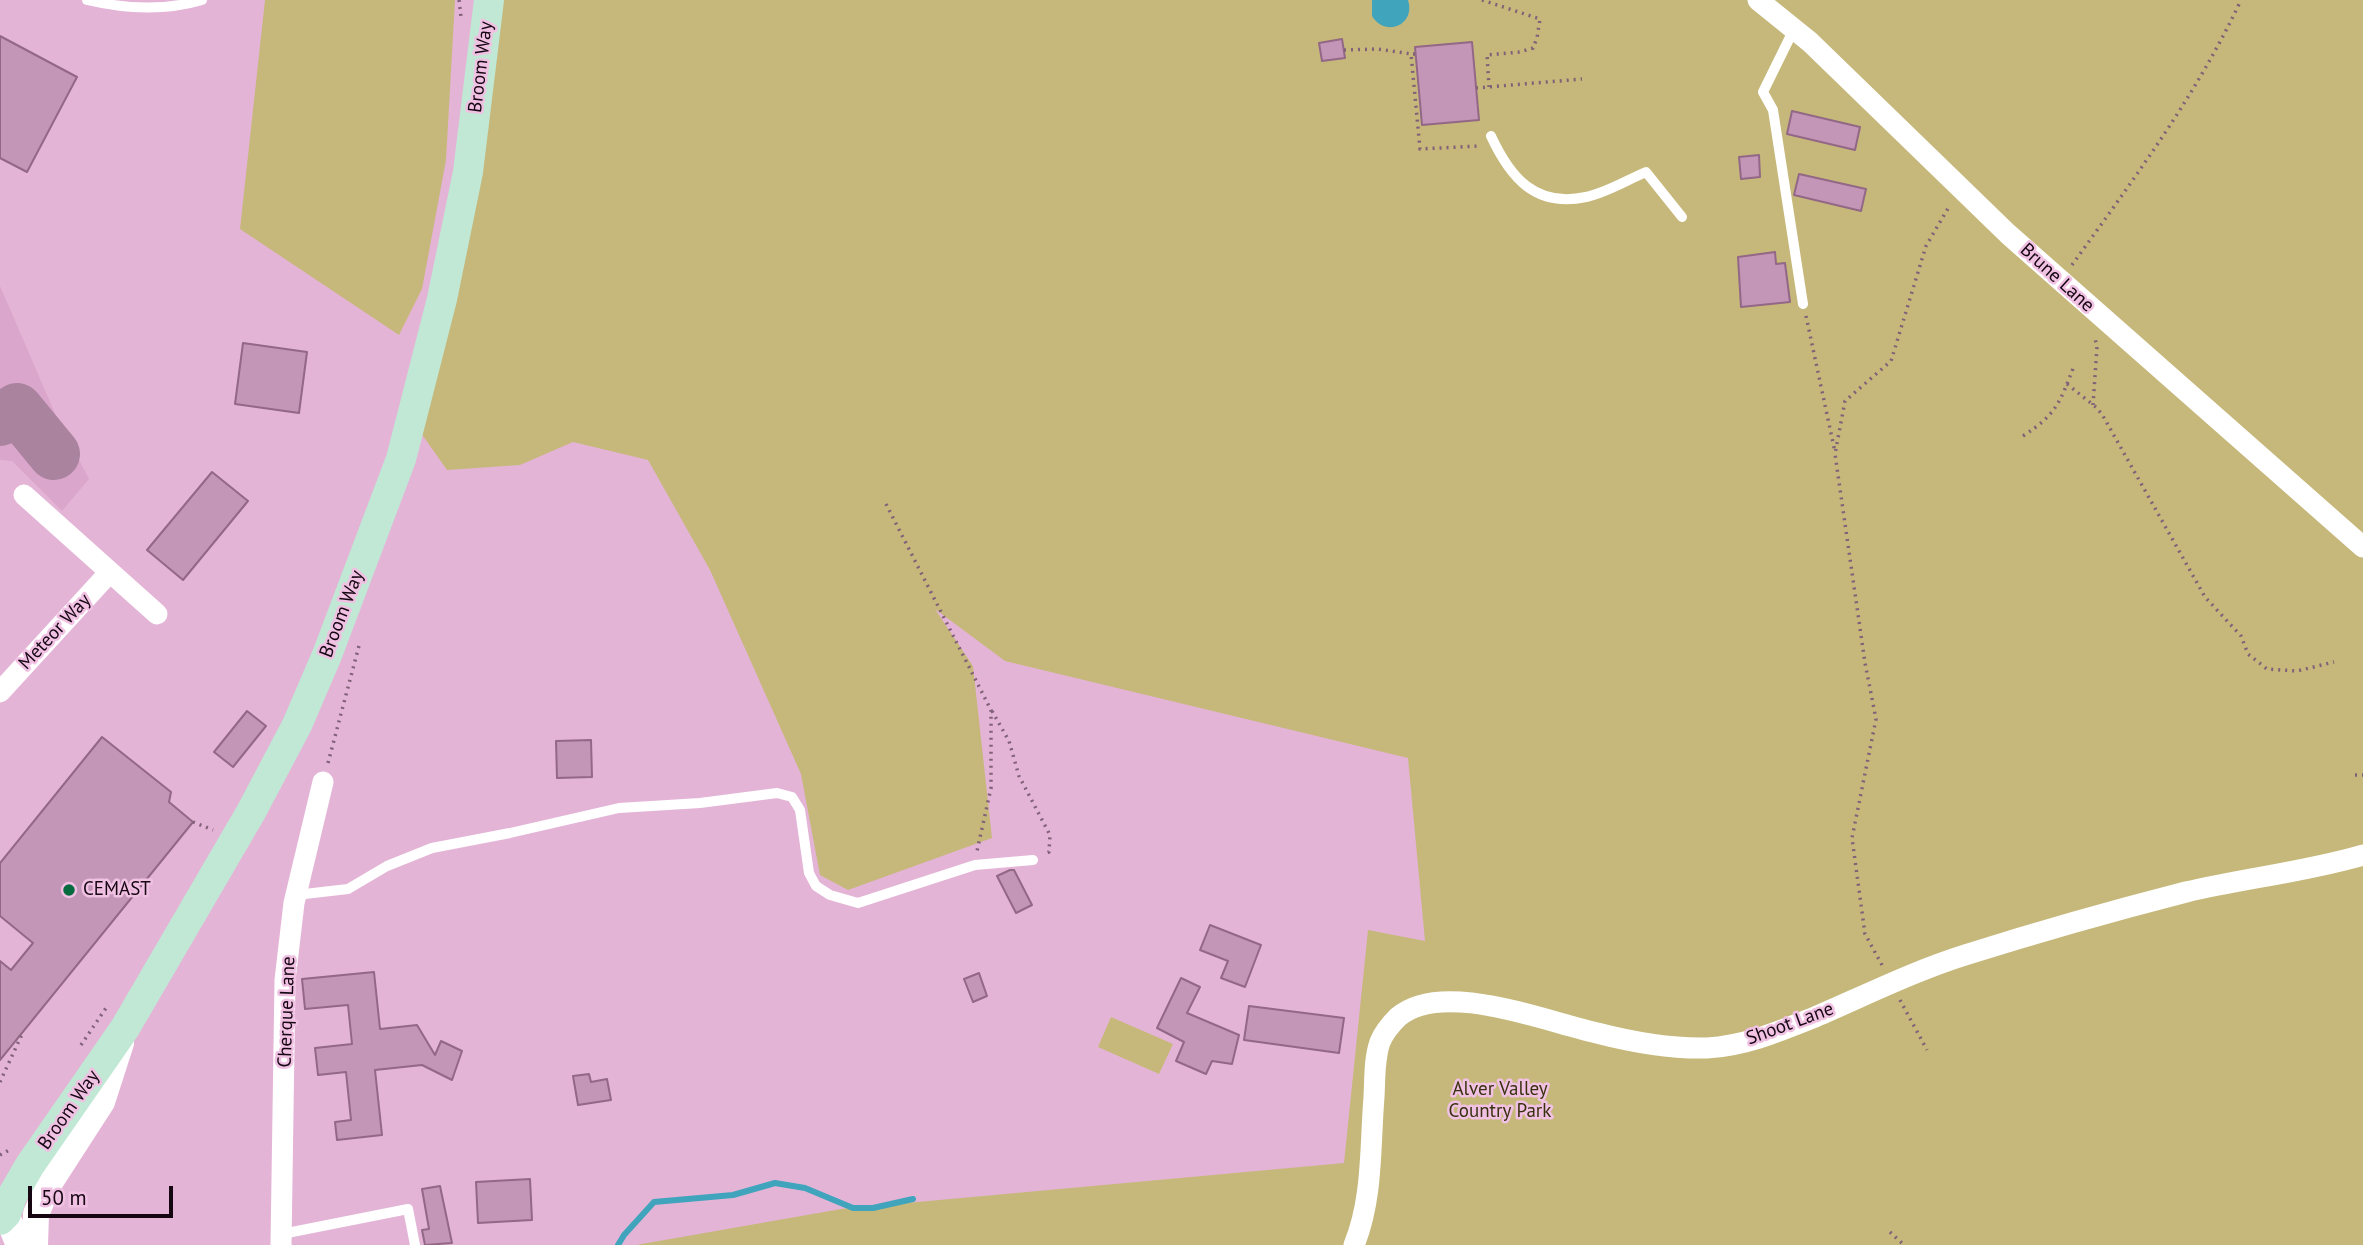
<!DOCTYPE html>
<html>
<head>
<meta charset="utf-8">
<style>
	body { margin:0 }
	#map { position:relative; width:2363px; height:1245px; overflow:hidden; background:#e4b4d6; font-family:"PT Sans",sans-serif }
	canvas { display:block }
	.scale { position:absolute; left:28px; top:1186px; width:145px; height:32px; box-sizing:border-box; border:4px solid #150612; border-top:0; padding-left:9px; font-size:21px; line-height:24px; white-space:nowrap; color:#150612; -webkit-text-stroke:5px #f1c1e3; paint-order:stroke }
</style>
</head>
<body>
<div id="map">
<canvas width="2363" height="1245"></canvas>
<div class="scale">50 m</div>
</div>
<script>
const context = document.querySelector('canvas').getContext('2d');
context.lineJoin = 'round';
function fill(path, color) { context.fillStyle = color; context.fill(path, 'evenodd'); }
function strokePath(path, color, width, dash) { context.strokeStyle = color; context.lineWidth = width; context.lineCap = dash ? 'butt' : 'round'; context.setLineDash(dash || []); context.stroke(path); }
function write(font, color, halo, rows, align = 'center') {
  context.font = font + ' "PT Sans",sans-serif'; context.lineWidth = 5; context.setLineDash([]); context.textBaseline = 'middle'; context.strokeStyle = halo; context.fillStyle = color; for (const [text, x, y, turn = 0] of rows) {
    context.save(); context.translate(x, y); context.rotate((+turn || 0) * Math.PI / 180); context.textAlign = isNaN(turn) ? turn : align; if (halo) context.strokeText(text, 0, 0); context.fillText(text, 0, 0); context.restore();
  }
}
const built = new Path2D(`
	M0,286L57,418L89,479L62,511L12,461L0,460Z`);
const green = new Path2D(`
	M265,0H455L446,160L422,289L399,335L240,229Z
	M496,0H2363V1245H636L841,1209L1344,1163L1368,930L1425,941L1408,758L1005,661L935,609L973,666L992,838L848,890L820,875L801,774L710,570L648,460L573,442L520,465L447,470L416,426Z
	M1111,1017L1173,1044L1159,1074L1098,1047Z`);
const water = new Path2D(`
	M1372,0H1408C1416,25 1385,38 1372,16Z`);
const stream = new Path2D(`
	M618,1245L624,1235L654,1202L733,1195L775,1183L805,1188L853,1208H873L913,1199`);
const taxiway = new Path2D(`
	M0,420L17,409L54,454`);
const building = new Path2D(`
	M0,36L77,77L27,172L0,158Z
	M1342,39L1345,58L1322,61L1319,43Z
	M1472,42L1479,120L1422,125L1415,47Z
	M1792,111L1860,127L1855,150L1787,134Z
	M1759,155L1760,177L1741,179L1739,157Z
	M1799,174L1866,189L1861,211L1794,195Z
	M1775,252L1776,264L1785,263L1790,302L1741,307L1738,257Z
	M243,343L307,352L299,413L235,404Z
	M212,472L248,501L183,580L147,550Z
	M247,711L266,726L233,767L214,752Z
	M102,737L171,792L169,802L193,822L0,1060V961L11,970L33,943L0,916V863Z
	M591,740L592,777L557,778L556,741Z
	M1010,870H1014L1032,905L1016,913L997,876Z
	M1210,925L1261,945L1245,987L1221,978L1228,961L1200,950Z
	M374,972L380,1029L417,1025L435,1055L441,1041L462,1051L452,1080L422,1065L375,1070L382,1135L337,1140L335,1122L351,1120L346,1072L318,1075L315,1048L352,1044L348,1005L305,1009L302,979Z
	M979,973L987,996L973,1002L964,979Z
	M1181,978L1200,987L1187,1013L1239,1035L1232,1064L1212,1061L1206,1074L1176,1061L1184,1042L1157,1028Z
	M1249,1006L1344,1018L1339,1053L1244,1040Z
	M589,1074L591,1082L607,1079L611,1100L578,1105L573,1076Z
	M530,1179L532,1220L478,1223L476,1182Z
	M440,1186L452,1243L425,1245L422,1230L429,1229L422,1189Z`);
const path = new Path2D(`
	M459,0L461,17
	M1482,0L1540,19L1537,38L1533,48L1520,52L1487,55L1489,87
	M1344,50L1378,49L1411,54
	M1415,54H1411L1420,149L1479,146
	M1476,88L1582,79
	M2072,265C2133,180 2196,96 2241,0
	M1806,316L1835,452
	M2067,384L2097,408L2103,416L2205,597L2241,636L2248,654L2267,669L2297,671L2334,662
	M2093,405L2097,347L2095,338
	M2023,436C2057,414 2060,402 2074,366
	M886,504L991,710V788L977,851
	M992,711L1009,741L1019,776L1050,835L1049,852L1046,853
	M328,763L360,642
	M2355,775H2363
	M193,822L213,830
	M1882,965L1865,934L1852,838L1876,719L1865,663L1835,454L1845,401L1891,361L1926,246L1950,205
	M1900,1000L1927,1050
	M81,1045L108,1005
	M0,1082L23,1032
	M0,1155L11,1149
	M1890,1232L1904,1245`);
const service = new Path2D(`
	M87,0C125,9 165,11 202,0
	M1794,29L1763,92L1773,110L1803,304
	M1491,136C1510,177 1535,208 1586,197C1606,193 1627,180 1646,172L1682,217
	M296,895L348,889L387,866L432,848L510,833L619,808L700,803L777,793L792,797L800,810L809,873L816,886L830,895L858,903L975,865L1033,860
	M282,1234L408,1209L415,1245`);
const minor = new Path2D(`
	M1758,0L1810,42L2008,234L2363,547
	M24,495L157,614
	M0,692L109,573
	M281,1245L285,980L294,903L323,782
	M1354,1245C1373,1199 1370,1146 1374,1097C1375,1079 1374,1059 1380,1042C1384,1032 1391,1024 1398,1017C1442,979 1546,1022 1597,1033C1632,1042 1670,1049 1707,1048C1745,1046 1780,1031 1815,1017C1864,996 1914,971 1965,955C2038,932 2112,911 2186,892C2245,878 2305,872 2363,855`);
const tertiary = new Path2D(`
	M6,1214L19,1245
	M35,1245L36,1214L49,1184L102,1102L121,1043`);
const secondary = new Path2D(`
	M0,1220L6,1214L12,1196L30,1165L125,1028L251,812L297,725L327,655L401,459L442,299L468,172L489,0`);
const markers = [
	[69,890,7,"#076b40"]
];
const streetNames = [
	["Broom Way",481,67,-83],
	["Brune Lane",2057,278,42],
	["Broom Way",342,614,-69],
	["Meteor Way",55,632,-47],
	["Cherque Lane",287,1012,-88],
	["Shoot Lane",1790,1024,-20],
	["Broom Way",69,1110,-55]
];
const poiNames = [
	["CEMAST",83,890]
];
const parkNames = [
	["Alver Valley",1500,1090],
	["Country Park",1500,1112]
];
fill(built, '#dba6cc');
fill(green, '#c6b87b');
fill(water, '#40a4bd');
strokePath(stream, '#40a4bd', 6);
strokePath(taxiway, '#aa839e', 52);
fill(building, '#c395b6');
strokePath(building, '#936786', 2);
strokePath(path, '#816178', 3.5, [2, 5]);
strokePath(service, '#fff', 10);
strokePath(minor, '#fff', 21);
strokePath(tertiary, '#fff', 26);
strokePath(secondary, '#c0e8d5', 30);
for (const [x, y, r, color] of markers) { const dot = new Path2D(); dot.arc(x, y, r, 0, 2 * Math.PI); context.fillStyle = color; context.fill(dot); strokePath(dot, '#f1c1e3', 2.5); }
write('19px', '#150612', '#f1c1e3', streetNames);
write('19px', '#150612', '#f1c1e3', poiNames, 'left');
write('19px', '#38310f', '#f1c1e3', parkNames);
</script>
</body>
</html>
